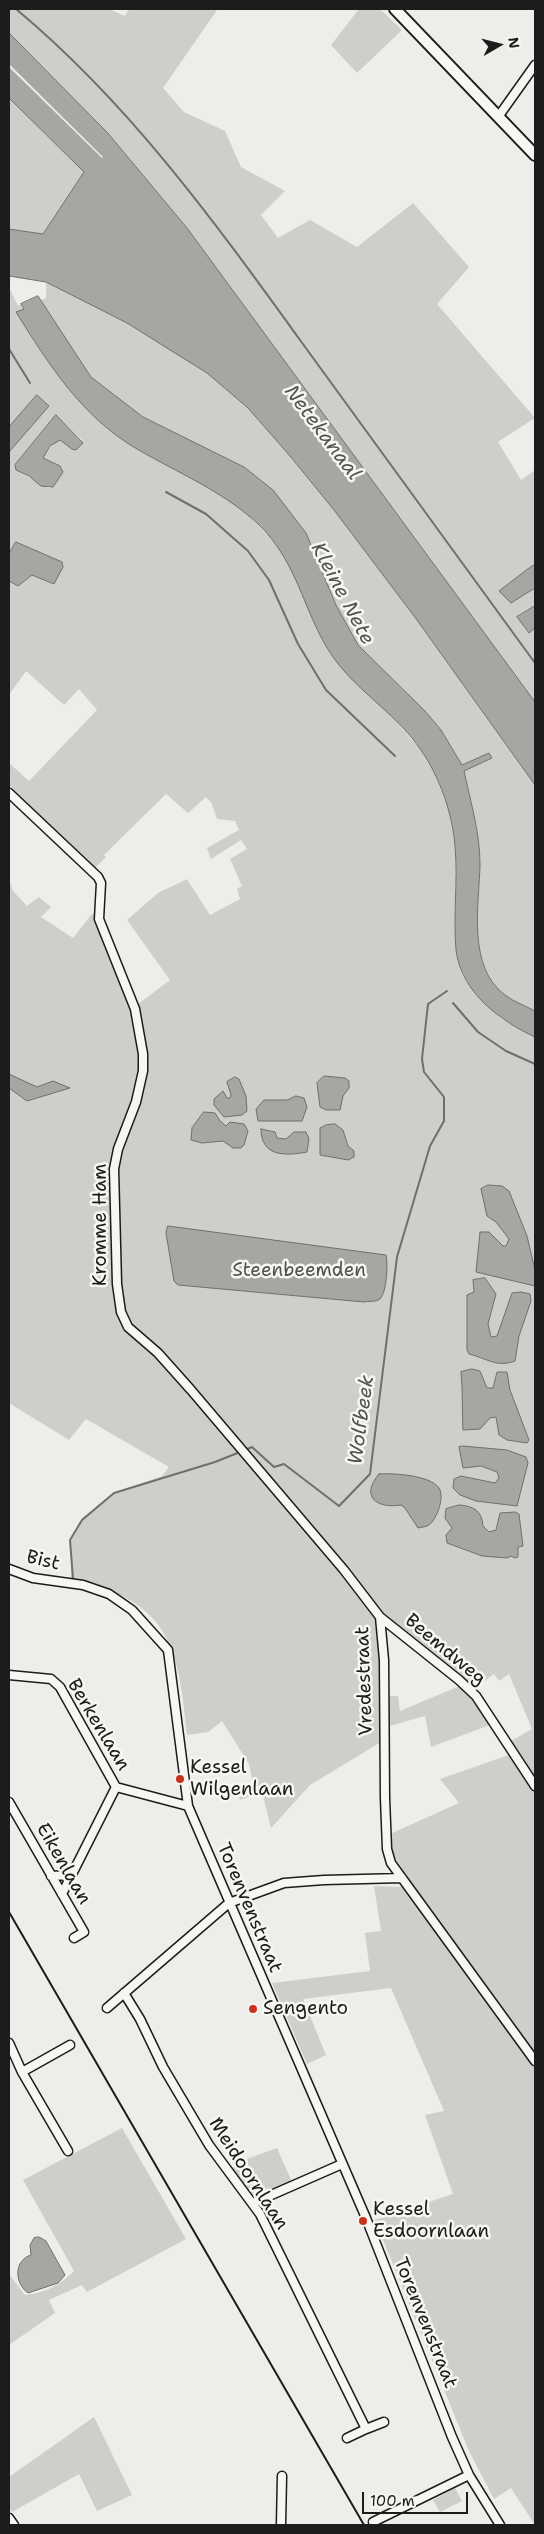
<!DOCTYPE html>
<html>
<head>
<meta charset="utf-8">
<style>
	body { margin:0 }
	#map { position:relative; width:544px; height:2534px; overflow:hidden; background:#edede9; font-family:"Shantell Sans",sans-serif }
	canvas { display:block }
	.frame { position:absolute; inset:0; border:10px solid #1c1c1c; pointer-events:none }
	.north { position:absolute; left:474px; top:20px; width:50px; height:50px; -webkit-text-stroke:4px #f6f6f2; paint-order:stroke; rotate:82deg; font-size:14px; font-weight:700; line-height:20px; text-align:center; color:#1c1c1c }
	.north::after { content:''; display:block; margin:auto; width:18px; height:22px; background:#1c1c1c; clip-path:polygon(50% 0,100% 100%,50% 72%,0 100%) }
	.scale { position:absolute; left:362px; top:2492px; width:106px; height:22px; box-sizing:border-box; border:2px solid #1c1c1c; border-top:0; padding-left:6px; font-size:15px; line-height:18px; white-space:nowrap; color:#1c1c1c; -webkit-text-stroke:4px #f6f6f2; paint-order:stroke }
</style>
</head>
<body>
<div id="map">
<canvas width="544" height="2534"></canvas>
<div class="frame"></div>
<div class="north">N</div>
<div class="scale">100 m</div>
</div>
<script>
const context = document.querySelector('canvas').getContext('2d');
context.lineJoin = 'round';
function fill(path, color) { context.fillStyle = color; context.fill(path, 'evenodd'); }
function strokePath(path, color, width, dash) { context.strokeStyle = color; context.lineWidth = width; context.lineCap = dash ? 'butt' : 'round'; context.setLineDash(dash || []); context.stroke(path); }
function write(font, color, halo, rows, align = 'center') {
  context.font = font + ' "Shantell Sans",sans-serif'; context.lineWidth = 5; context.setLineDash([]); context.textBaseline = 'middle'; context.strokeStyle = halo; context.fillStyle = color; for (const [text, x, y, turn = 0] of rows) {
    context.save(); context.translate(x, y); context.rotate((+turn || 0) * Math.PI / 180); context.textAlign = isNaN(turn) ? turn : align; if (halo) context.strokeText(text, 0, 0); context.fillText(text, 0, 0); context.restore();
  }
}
const green = new Path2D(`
	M9,9H109L125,16L129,9L217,10L163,88L184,112L225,131L241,167L285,191L261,215L278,238L310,220L357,247L413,203L469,267L437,304L535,418L498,442L521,480L535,470V565L529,568L499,591L511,603L535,588V606L517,617L528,633L535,628V702L187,228L107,131L9,33Z
	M359,9H380L402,30L357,73L331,45Z
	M9,98L84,172L43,234L9,229Z
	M46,282L127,323L166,346L207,373L248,408L290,456L334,510L417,620L535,785V1011C526,1006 514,1002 505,995C467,967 479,905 480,865C480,833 472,802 464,771L492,758L489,753L462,765L441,730L425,711L358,645L336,605L305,533L244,467L143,417L91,377L41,300L46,298Z
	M9,287L18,306L21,304L24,309L17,313C43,355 69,396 108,428C141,456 182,471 219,493C242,507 260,527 278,546L387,711L421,750L438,780L449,811L455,846L456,951L461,972L468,984L501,1019L535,1037V2525L511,2488L494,2499L469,2451L375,2220L453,2194L425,2115L444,2111L391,1988L303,1999L326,2055L307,2064L272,1983L370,1971L365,1933L381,1931L374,1886L402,1887L408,1895L416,1889L393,1855L390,1834L459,1803L440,1779L509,1755L511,1741L532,1729L509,1674L499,1681L494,1674L470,1692L490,1725L431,1747L425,1716L386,1727V1739L310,1785L271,1828L262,1792L240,1800L237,1791L253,1783L249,1764L222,1721L208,1732L187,1735C178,1643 169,1602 71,1578V1540L83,1517L114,1493L162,1476L169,1467L86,1419L69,1440L9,1403V879L13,891L27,906L39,897L51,907L41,917L73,938L91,915L95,913L137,1005L170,980L127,920L158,893L187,879L210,915L240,899L237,889L242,886L230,859L247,849L241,840L211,859L207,848L239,830L235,821L217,819L212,804L206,797L188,813L166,794L104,855L106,857L94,869L9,788V763L29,781L97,710L79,689L64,705L26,671L9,695V581L18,586L32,575L16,542L9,554ZM56,416L82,440L68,446L60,440H57L43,456V458L60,466L63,472L50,488L46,487L16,470L15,465ZM385,1618L462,1685L400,1711L398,1696H387V1643L385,1638Z
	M122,2128L186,2239L87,2292L82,2285L49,2300L55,2313L9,2345V2274L25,2295C45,2293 60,2285 74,2271L23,2180Z
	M277,2148L292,2182L253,2197L230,2169L247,2159Z
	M94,2417L132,2495L97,2511L79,2474L12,2512L9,2508V2477Z
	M455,2488L462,2501L440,2512L433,2500Z`);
const water = new Path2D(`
	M9,33L107,132L187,228L535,702V785L417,620L334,510L290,456L248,408L207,373L127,323L46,282L9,276V229L43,234L84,172L9,98Z
	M38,296L91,377L143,417L244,467L273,490L306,533L336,605L358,645L425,711L441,730L462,765L489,753L492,758L464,771C471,803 480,833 480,865C479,905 467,967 505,995C514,1002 526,1006 535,1011V1037C500,1021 461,992 456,950C453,916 458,881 455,846C452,812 440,778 421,750C398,716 364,696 339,665C304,622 302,565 257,523C221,490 178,473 137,449C82,417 49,365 16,312L24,309L21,304Z
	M37,395L49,406L9,452V427Z
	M56,415L83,443L76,450L72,449L60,440L50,446L43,458L60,466L63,472L53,487L41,486L29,476L16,470L15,465Z
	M16,542L62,562L63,567L54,584L32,575L18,586L9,581V554Z
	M535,565V588L511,603L499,591L529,568Z
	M535,606V628L529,633L517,617Z
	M9,1074L37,1087L53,1081L70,1088L27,1101L9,1088Z
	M324,1076L345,1078L349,1081V1088L343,1096L340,1110H326L320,1107L317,1083Z
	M235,1077L239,1079L246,1096L247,1111L242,1115L224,1117L214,1105V1099L223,1091L227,1098H230L231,1095L227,1082Z
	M296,1096L304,1098L307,1107L302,1121H258L256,1109L264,1100H287Z
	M204,1112L215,1113L220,1121L226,1126L230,1122L244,1124L248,1131L244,1145L241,1148H233L223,1141L202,1143L191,1140L192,1128Z
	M335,1124L343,1130L348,1146L354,1151V1157L348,1160L320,1155V1128L326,1125Z
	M261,1129L275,1132L277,1138L286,1139L294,1132H306L309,1139L307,1152C285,1156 261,1157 261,1129Z
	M488,1185L502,1186L509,1191L527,1236L535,1270V1286L476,1272L480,1232H489L503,1246H506L509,1239L496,1222L487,1216L481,1189Z
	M168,1226L386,1255C388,1263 387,1292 380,1299C377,1302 368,1301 364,1302L178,1285L174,1281L166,1233Z
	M485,1278L496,1294L488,1324L491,1337L497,1336L512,1293L521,1292L530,1294L531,1301L519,1336L515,1361C497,1368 486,1358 469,1354L467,1350V1295L474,1292L473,1280Z
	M472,1369L480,1371L487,1388H493L497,1372H507L510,1390L529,1440L527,1443L507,1440L499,1435L496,1417L490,1418L480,1429L463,1430C462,1412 463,1392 461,1372Z
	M463,1446L507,1450L526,1457L528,1463L517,1506L476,1501L460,1495L453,1488L454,1479L461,1476L495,1483L499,1478L497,1472L481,1466L463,1468L459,1447Z
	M379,1474C393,1473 430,1475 439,1488C445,1497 437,1519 429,1525C426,1527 422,1527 418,1528L405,1508L401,1505C376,1509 360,1496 379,1474Z
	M459,1505C474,1506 482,1511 483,1526L489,1532L496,1530L500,1513L515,1512L519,1514L523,1546L518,1547V1557L515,1558L511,1556L507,1558L482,1556L447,1543L446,1535L452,1528L445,1518L446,1509Z
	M39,2237L46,2241L65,2275L58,2283L28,2293C14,2283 14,2260 31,2255L30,2245L34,2238Z`);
const pier = new Path2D(`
	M9,64L103,157L102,158L9,67Z`);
const stream = new Path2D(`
	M16,9C129,103 214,221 300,340C379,447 456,556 535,663
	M9,349L30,383
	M166,492L206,514L248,551L269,580L298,644L326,690L395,756
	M453,1003L478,1032L506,1051L535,1064
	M245,1450L252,1447L274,1467L284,1464L339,1506L370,1474L397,1257L430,1146L444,1121V1097L424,1072L422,1059L428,1004L447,991
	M73,1579L70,1540L82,1520L114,1493L215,1462L240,1452`);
const minor = new Path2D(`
	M498,117L535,65
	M9,793L98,877L101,883L99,919L135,1009L143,1054V1071L136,1102L118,1149L114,1169L117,1284L121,1312L128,1327L158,1353L191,1390L344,1570L380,1617L384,1660L385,1798L387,1849L391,1863L535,2061
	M9,1569L33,1578L83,1585L109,1594L132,1610L168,1650L188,1806L366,2218L452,2437L469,2475L500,2525
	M380,1617L459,1680L476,1696L535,1786
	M9,1675L51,1679L60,1687L116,1787L188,1806
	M9,1802L84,1932L74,1938
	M51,1876L70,1875
	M62,1894L116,1787
	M124,1993L140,2019L163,2067L209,2145L260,2214L366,2429L384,2422
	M107,2008L229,1903L284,1883L324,1880L402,1878
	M9,2043L22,2072L68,2151
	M22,2072L70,2045
	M253,2203L342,2164
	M347,2438L366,2429
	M9,2518L14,2525
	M373,2522L469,2475
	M281,2525L282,2476`);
const major = new Path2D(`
	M395,9L535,155`);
const rail = new Path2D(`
	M9,1912L364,2525`);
const markers = [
	[180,1779,5,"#c8321e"],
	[253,2009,5,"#c8321e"],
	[363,2221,5,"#c8321e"]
];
const streetNames = [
	["Kromme Ham",101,1225,-90],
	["Bist",43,1561,13],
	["Beemdweg",445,1650,40],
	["Vredestraat",365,1681,-92],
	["Berkenlaan",98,1725,59],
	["Eikenlaan",63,1864,60],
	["Torenvenstraat",249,1908,67],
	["Meidoornlaan",248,2174,57],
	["Torenvenstraat",425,2323,68]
];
const parkNames = [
	["Steenbeemden",299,1271]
];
const poiNames = [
	["Kessel",190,1768],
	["Wilgenlaan",190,1790],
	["Sengento",263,2009],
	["Kessel",373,2210],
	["Esdoornlaan",373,2232]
];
const waterNames = [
	["Netekanaal",322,433,53],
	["Kleine Nete",342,594,62],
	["Wolfbeek",362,1420,-82]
];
fill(green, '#cececb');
fill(water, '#a6a6a3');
strokePath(water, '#6f6f6d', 1);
fill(pier, '#edede9');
strokePath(stream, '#6f6f6d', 2);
strokePath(minor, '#1c1c1c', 11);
strokePath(major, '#1c1c1c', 14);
strokePath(minor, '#f6f6f2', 8);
strokePath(major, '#f6f6f2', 10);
strokePath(rail, '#1c1c1c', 2);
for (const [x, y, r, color] of markers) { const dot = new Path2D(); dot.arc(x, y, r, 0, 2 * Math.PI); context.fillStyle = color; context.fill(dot); strokePath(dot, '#f6f6f2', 2); }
write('19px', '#1c1c1c', '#f6f6f2', streetNames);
write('19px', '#515151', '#f6f6f2', parkNames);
write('19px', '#1c1c1c', '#f6f6f2', poiNames, 'left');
write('italic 20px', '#535352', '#f6f6f2', waterNames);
</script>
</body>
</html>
